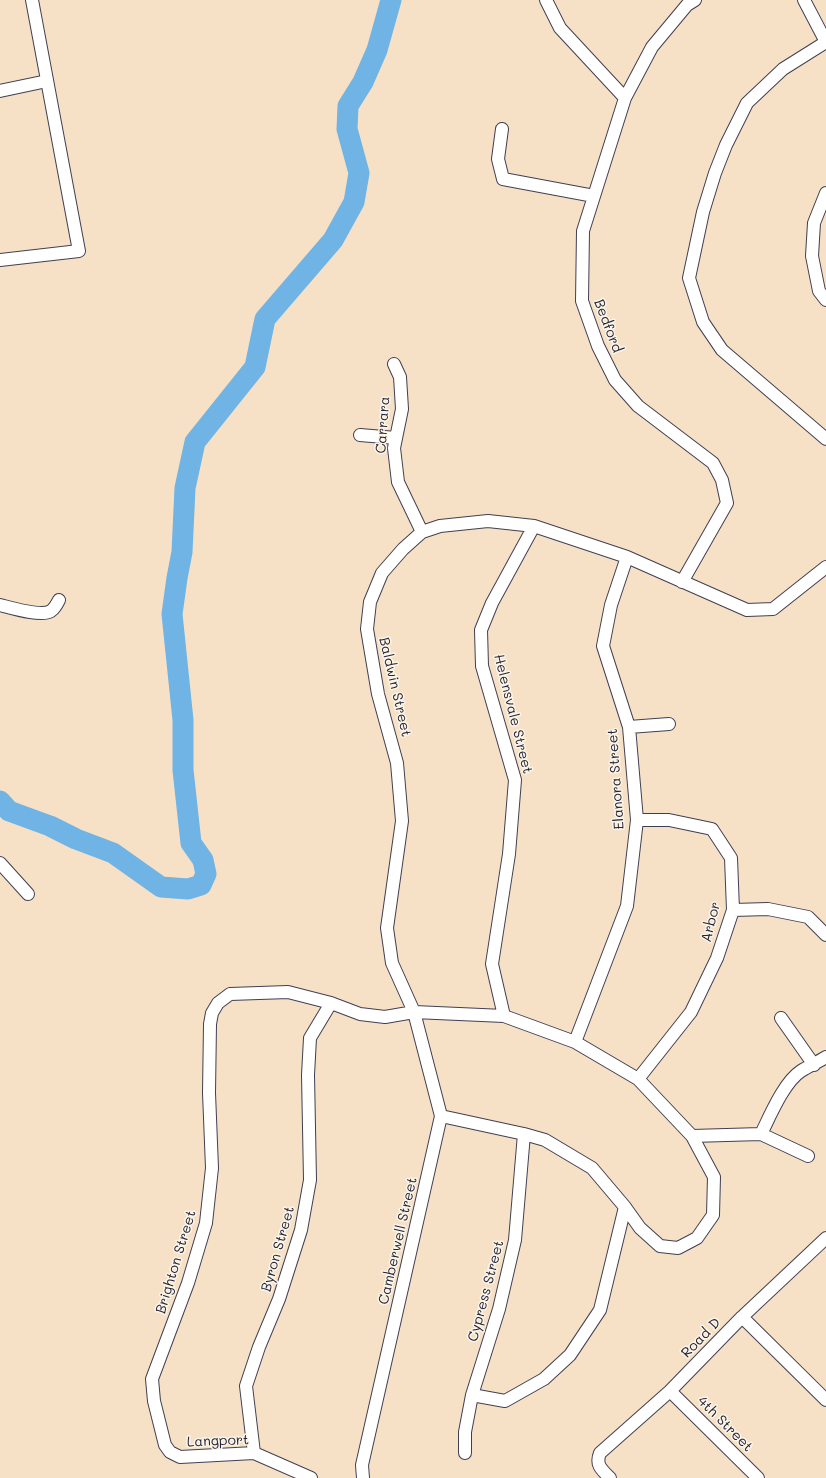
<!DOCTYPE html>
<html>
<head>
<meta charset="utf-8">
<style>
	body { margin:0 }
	canvas { display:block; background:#f6e1c7 }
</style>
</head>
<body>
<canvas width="826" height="1478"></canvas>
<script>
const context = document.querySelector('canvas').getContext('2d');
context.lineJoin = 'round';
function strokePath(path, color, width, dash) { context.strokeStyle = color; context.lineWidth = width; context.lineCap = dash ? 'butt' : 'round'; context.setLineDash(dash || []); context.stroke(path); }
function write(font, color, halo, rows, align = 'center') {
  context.font = font + ' Mali,sans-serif'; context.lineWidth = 3; context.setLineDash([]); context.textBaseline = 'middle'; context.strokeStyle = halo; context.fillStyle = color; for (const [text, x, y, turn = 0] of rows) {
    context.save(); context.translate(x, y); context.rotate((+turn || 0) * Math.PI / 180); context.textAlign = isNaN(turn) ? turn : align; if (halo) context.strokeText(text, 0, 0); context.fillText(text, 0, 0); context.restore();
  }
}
const river = new Path2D(`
	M0,801L9,811L50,826L76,839L113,853L161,887L188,889L201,885L206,874L203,860L191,843L183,770V720L172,614L177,578L182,552L185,488L195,442L255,367L265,319L333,240L354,202L359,173L347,129L348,106L363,82L377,50L391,0`);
const minor = new Path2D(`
	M546,0L560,28L625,98
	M804,0L826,42
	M826,42L783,69L747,103L726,145L715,173L703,212L689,278L703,322L722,350L826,439
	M0,91L47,81
	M502,129L498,159L503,179L594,196
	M826,193L814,223L812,256L819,291L826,300
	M0,260L79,251L32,0
	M394,364L400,377L402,409L394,448L398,482L422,532
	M360,435L396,438
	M682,582L727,503L722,480L713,463L638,406L615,380L598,346L582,301L583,231L625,98L652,47L687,5L695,0
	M0,605C12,608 41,617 51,611C55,608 57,604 59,600
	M629,727L669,724
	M637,820H669L712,829L731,858L733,910L717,958L691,1012L638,1079
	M0,863L28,894
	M733,910L768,909L808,917L826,935
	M504,1016L492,964L509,854L515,780L482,666L481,630L492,603L534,526
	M781,1018L814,1065
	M575,1042L627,906L637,820L629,727L603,646L611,605L627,557
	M761,1134C770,1116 784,1082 801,1071C809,1066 818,1062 826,1057
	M692,1136L761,1134L808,1156
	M742,1317L826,1400
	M670,1391L758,1478
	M472,1395L505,1401L544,1379L570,1355L600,1310L625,1207
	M254,1453L246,1386L259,1347L279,1299L301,1230L310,1180L308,1075L310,1038L331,1003
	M465,1453V1432L472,1395L499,1309L515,1240L524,1134
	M311,1478L254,1453L180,1457L170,1452L165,1445L154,1401L152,1379L188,1283L206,1223L212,1168L209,1093L210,1024L212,1013L218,1003L230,994L288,992L331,1003L360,1014L385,1017L414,1012L504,1016L575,1042L638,1079L692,1136L714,1177L713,1215L697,1238L678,1248L660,1246L640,1228L625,1207L592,1168L545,1140L524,1134L441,1116
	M363,1478L362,1465L441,1116L414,1012L392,963L387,928L402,821L397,763L378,694L367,629L370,602L382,573L403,549L422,532L440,526L488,521L534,526L627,557L747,610L773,609L826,567
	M610,1478C602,1470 595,1465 600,1453L670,1391L742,1317L826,1238`);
const streetNames = [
	["Bedford",608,326,69],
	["Carrara",383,425,-86],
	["Baldwin Street",395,687,77],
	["Helensvale Street",513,714,76],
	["Elanora Street",616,779,-94],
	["Arbor",711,922,-76],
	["Camberwell Street",398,1241,-77],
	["Byron Street",278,1249,-74],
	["Brighton Street",176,1262,-73],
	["Cypress Street",486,1291,-75],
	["Road D",701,1338,-46],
	["4th Street",725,1424,45],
	["Langport",218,1441,-2]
];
strokePath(river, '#6fb4e5', 21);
strokePath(minor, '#423f50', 14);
strokePath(minor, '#fff', 12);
write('14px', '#22223b', '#fcf5e5', streetNames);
</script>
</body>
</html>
